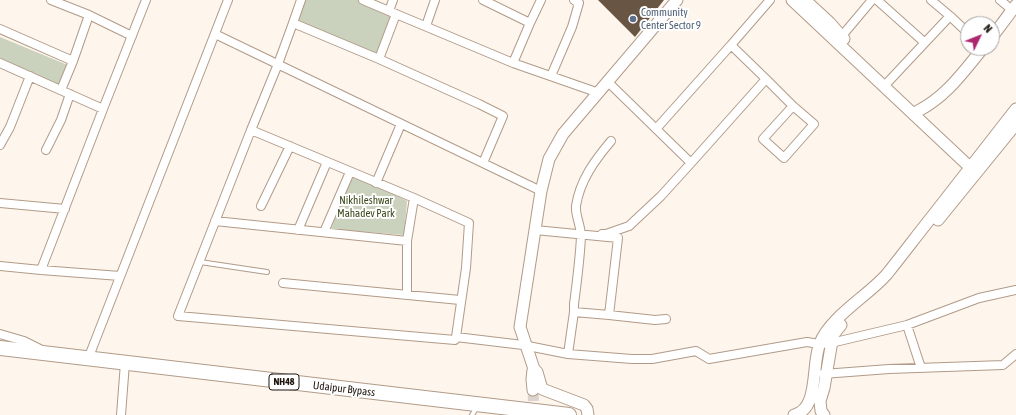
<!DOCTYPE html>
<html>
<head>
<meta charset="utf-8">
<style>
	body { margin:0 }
	#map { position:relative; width:1016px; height:415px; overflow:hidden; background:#fef5ed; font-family:"Asap Condensed",sans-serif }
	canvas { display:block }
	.north { position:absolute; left:960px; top:16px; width:40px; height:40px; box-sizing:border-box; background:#fff; border:1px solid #a5a19f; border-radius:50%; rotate:47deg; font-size:11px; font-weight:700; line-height:16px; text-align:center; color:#1d150e }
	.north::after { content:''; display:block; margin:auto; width:14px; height:18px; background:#ad276e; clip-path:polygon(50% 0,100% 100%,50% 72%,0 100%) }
</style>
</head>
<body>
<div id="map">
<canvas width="1016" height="415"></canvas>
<div class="north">N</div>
</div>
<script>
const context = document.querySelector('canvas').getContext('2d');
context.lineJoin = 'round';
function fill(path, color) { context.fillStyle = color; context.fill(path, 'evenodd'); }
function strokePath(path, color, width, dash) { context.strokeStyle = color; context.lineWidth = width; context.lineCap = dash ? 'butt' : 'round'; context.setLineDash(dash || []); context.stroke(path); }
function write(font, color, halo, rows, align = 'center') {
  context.font = font + ' "Asap Condensed",sans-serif'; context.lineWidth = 4; context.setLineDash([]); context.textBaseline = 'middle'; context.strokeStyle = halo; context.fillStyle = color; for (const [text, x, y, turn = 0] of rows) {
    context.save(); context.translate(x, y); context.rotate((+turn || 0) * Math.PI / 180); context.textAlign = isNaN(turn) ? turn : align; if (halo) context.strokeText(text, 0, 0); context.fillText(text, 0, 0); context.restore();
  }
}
const green = new Path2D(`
	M305,0H363L395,16L376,55L297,22Z
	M0,37L70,66L61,86L0,58Z
	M353,174L407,201L404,235L331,229Z`);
const building = new Path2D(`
	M598,0H664L635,37Z`);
const tertiaryTunnel = new Path2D(`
	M533,390L534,415`);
const service = new Path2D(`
	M200,262L267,272
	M472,415L477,407`);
const minor = new Path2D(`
	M51,0L89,15
	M301,0L293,23L379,59
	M363,0L396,14
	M483,0L530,23L513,63
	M877,0L924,42
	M1000,0L1012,10
	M389,11L393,0
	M950,16L968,33
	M530,23L541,0
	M426,26L435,0
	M0,29L73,61L61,90
	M215,34L541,191
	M841,37L872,0
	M731,45L770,0
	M73,61L89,15L132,36
	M0,63L103,109L146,0
	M551,76L572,27L579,3L574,0
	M766,79L793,106L763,139L784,158L814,124L793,106
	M888,82L950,16L931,0
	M656,129L731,45L766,79L691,163
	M251,130L278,64L293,23
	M0,145L10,127L30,76
	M46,150L61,120L70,94
	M483,163L503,116L479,104L379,59L396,14L513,63L599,93
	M376,183L401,124
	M414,198L469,223L466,268L456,337L523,345L568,354
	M0,203L65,209
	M261,206L290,146
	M215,221L407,241
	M298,230L327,162
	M535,230L618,238L609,315L574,312V304C577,281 580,259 581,236C581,226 575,215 576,206C580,180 595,160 611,141
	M324,232L350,172
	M602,234H606L629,226L661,196L691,163L608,82
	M0,266L41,270L120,276
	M41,270L103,109
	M283,283L460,300
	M407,295V241L414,198L251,130L178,316L455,340L456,337
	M574,312L568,354L632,359H652L696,351L709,359L807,342L819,344L831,343L907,325L979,298L1016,290
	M609,315L655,320L666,319
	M907,325L921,368
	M0,334L24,341L40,349
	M88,359L228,0
	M823,374L889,369L1003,365L1016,354
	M121,415L125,363`);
const tertiary = new Path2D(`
	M792,0L975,172
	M805,0L829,22L844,39
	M992,37L1016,5
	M918,111C947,96 963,72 983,48
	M938,220L1016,124
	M533,390L532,379L533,370
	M588,415L587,409L584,405L542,389L537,372L534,369L520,327L541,191L549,159L563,134L677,0
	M794,415C820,409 811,363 820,343C830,317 869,295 887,274C903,254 918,234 934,214C961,179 989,144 1016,109
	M824,415L821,411L820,401L824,388L833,335L841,325`);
const trunk = new Path2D(`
	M0,348L569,415`);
const markers = [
	[633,19,4,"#5c6f8a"]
];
const shields = [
	[284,382,30]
];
const shieldNames = [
	["NH48",284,382]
];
const serviceNames = [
	["Community",641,13],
	["Center Sector 9",641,26]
];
const parkNames = [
	["Nikhileshwar",366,201],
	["Mahadev Park",366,214]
];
const streetNames = [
	["Udaipur Bypass",344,389,7]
];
fill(green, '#cad1bd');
fill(building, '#695544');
strokePath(tertiaryTunnel, '#dcd3cc', 11, [11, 5.5]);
strokePath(service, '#b19b88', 6);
strokePath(minor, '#b19b88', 10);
strokePath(tertiary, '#b19b88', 13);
strokePath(trunk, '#b19b88', 16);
strokePath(service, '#fff', 4);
strokePath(minor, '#fff', 8);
strokePath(tertiary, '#fff', 11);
strokePath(trunk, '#fff', 14);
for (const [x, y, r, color] of markers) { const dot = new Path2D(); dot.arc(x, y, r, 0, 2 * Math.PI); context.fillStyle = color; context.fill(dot); strokePath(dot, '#fff', 1.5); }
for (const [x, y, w] of shields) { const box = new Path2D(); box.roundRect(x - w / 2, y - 8, w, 16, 3); context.fillStyle = '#fff'; context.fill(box); strokePath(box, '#1d150e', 1); }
write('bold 10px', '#1d150e', null, shieldNames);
write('11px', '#4e5e75', '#fff', serviceNames, 'left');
write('11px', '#3a4819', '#fff', parkNames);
write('11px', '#1d150e', '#fff', streetNames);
</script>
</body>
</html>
